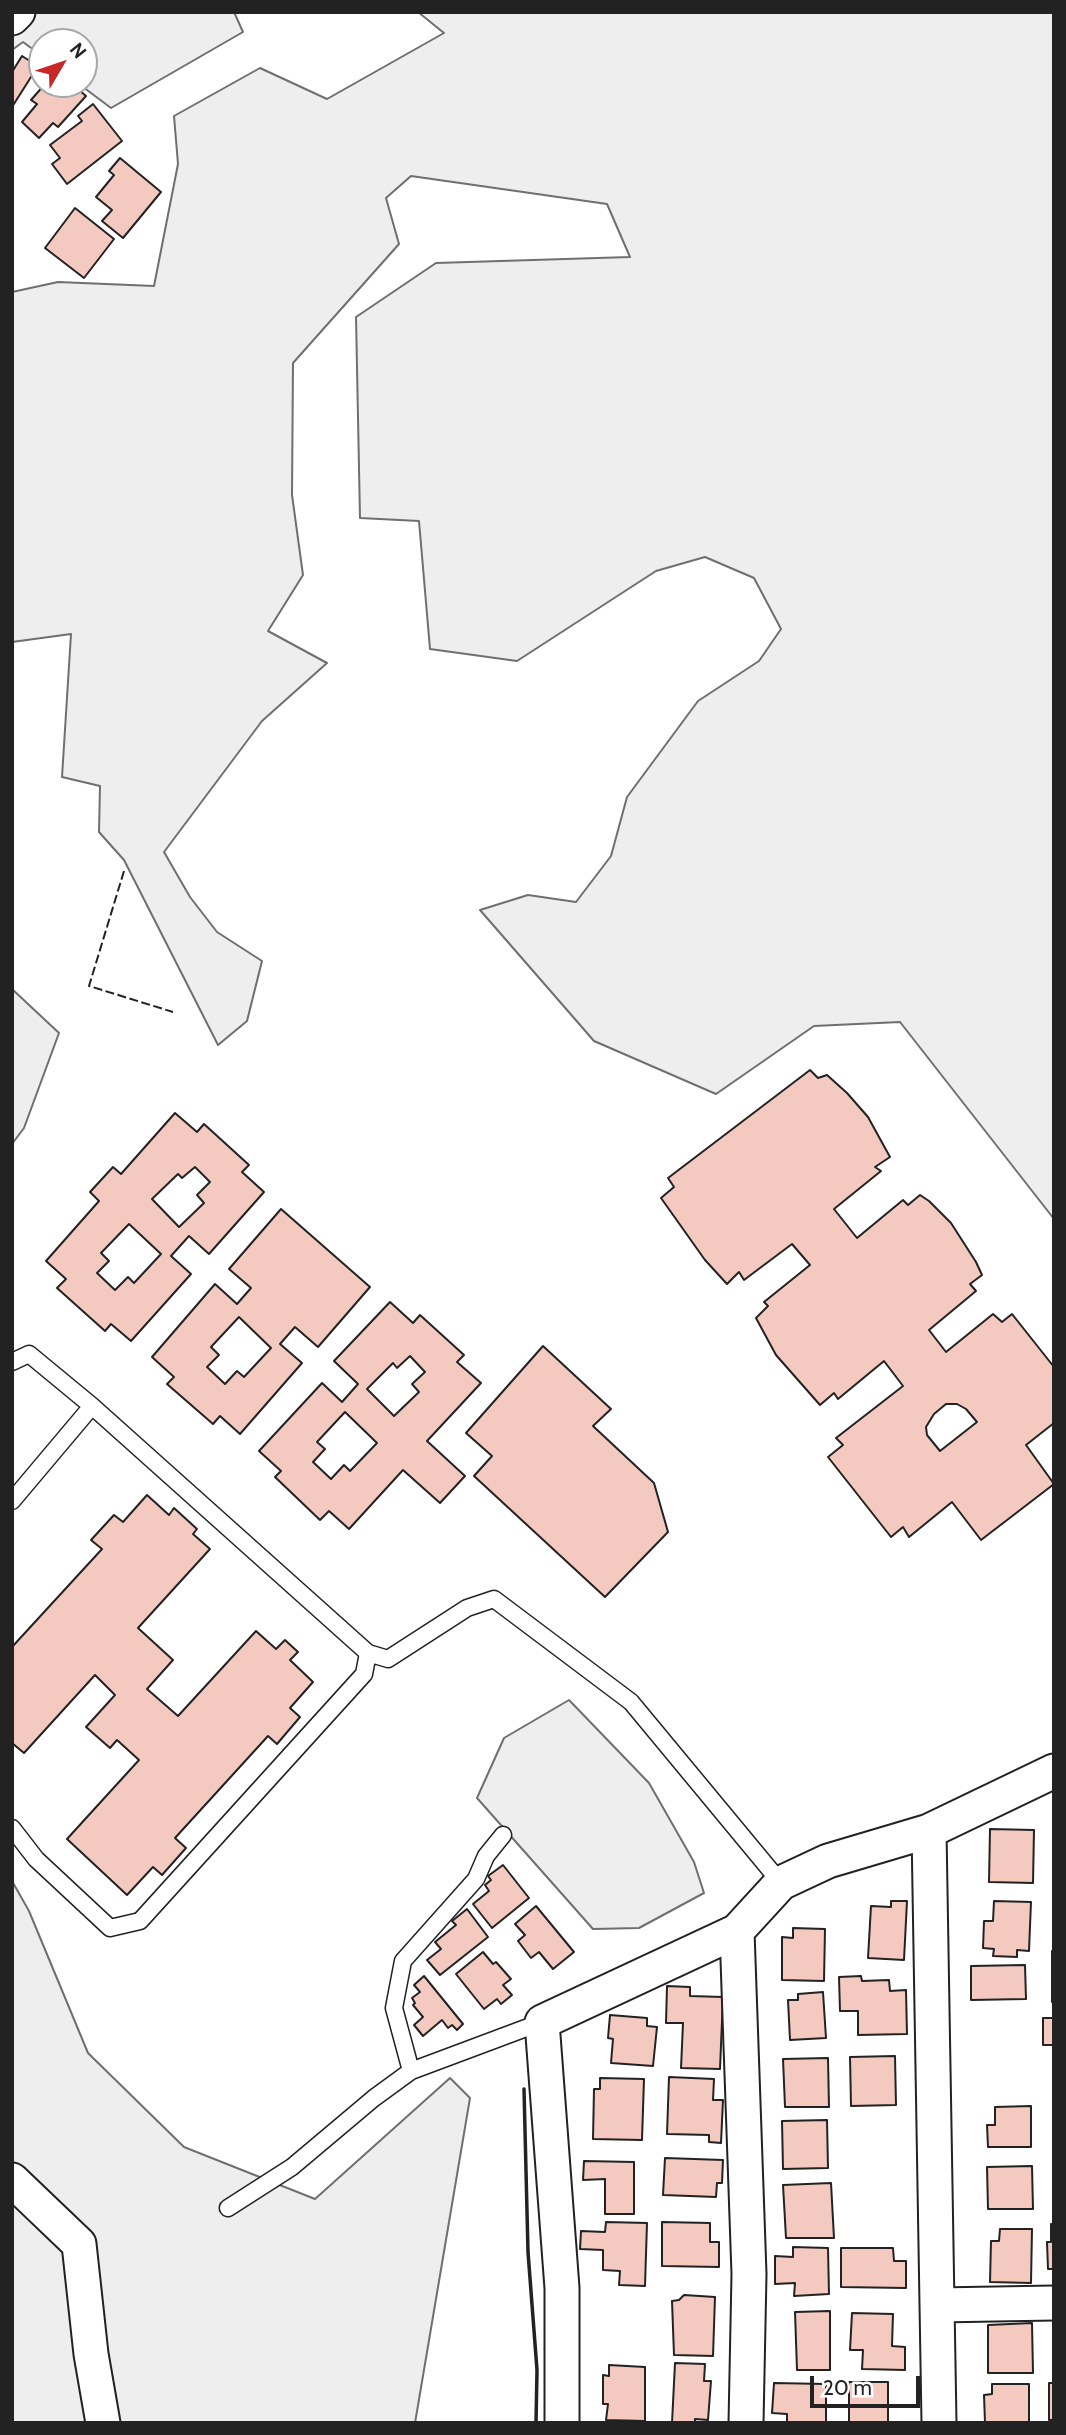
<!DOCTYPE html>
<html>
<head>
<meta charset="utf-8">
<style>
	body { margin:0 }
	#map { position:relative; width:1066px; height:2435px; overflow:hidden; background:#fff; font-family:Cabin,sans-serif }
	canvas { display:block }
	.frame { position:absolute; inset:0; border:14px solid #222; pointer-events:none }
	.north { position:absolute; left:28px; top:28px; width:70px; height:70px; box-sizing:border-box; background:#fff; border:2px solid #a7a7a7; border-radius:50%; rotate:51deg; font-size:19px; font-weight:700; line-height:28px; text-align:center; color:#222 }
	.north::after { content:''; display:block; margin:auto; width:24px; height:32px; background:#c62828; clip-path:polygon(50% 0,100% 100%,50% 72%,0 100%) }
	.scale { position:absolute; left:810px; top:2376px; width:110px; height:32px; box-sizing:border-box; border:4px solid #222; border-top:0; padding-left:9px; font-size:21px; line-height:24px; white-space:nowrap; color:#222; -webkit-text-stroke:5px #fff; paint-order:stroke }
</style>
</head>
<body>
<div id="map">
<canvas width="1066" height="2435"></canvas>
<div class="frame"></div>
<div class="north">N</div>
<div class="scale">20 m</div>
</div>
<script>
const context = document.querySelector('canvas').getContext('2d');
context.lineJoin = 'round';
function fill(path, color) { context.fillStyle = color; context.fill(path, 'evenodd'); }
function strokePath(path, color, width, dash) { context.strokeStyle = color; context.lineWidth = width; context.lineCap = dash ? 'butt' : 'round'; context.setLineDash(dash || []); context.stroke(path); }
const green = new Path2D(`
	M12,12H234L243,32L111,108L79,84H84V42H42V56L23,42L12,50Z
	M418,12H1054V1219L900,1022L814,1026L716,1094L594,1041L480,910L528,895L576,902L611,856L627,797L698,701L759,661L781,629L754,578L705,557L656,571L517,661L430,649L419,521L360,518L356,317L436,263L630,257L607,204L411,176L386,198L399,244L293,363L292,495L303,575L268,631L327,663L262,721L164,852L190,897L217,932L262,961L247,1021L218,1045L124,860L99,832L100,786L62,777L71,634L12,642V292L58,282L154,286L178,164L174,116L260,68L327,99L444,33Z
	M12,989L59,1033L24,1128L12,1144Z
	M569,1700L649,1783L694,1862L704,1893L639,1928L593,1929L477,1798L504,1738Z
	M12,1881L29,1911L88,2053L184,2147L315,2199L450,2078L470,2098L415,2423H12Z`);
const building = new Path2D(`
	M22,56L38,66L12,107V72Z
	M45,84H72L86,96L58,127L53,123L39,138L22,122L37,104L31,100Z
	M93,104L122,141L67,184L52,164L60,158L50,145L82,121L78,116Z
	M120,158L161,192L123,238L102,221L112,210L96,197L114,175L109,171Z
	M75,208L114,239L84,278L45,248Z
	M810,1070L818,1078L827,1075L847,1093L868,1117L890,1157L875,1167L881,1171L834,1209L857,1238L903,1200L908,1205L920,1195L929,1201L951,1223L976,1262L982,1275L970,1284L976,1291L929,1330L946,1352L993,1314L1002,1322L1012,1314L1054,1367V1423L1026,1445L1054,1484L981,1540L952,1502L909,1537L903,1527L891,1537L828,1457L843,1445L836,1438L903,1386L884,1361L838,1399L834,1393L820,1405L776,1355L756,1318L768,1306L764,1302L810,1265L792,1244L744,1280L739,1272L727,1284L705,1260L661,1198L674,1187L668,1178ZM946,1404H957L966,1409L977,1422L940,1451L927,1435L926,1427L934,1414Z
	M175,1113L197,1132L204,1124L249,1165L242,1172L264,1192L209,1254L189,1236L171,1256L191,1274L131,1341L111,1324L105,1331L57,1288L66,1279L46,1261L99,1201L90,1192L113,1167L121,1174ZM195,1167L210,1182L197,1195L204,1203L179,1227L152,1199L178,1174L182,1178ZM129,1224L161,1254L134,1283L128,1277L115,1290L97,1273L109,1261L101,1253Z
	M281,1209L370,1287L318,1347L295,1327L280,1344L302,1363L240,1434L220,1416L213,1424L167,1384L174,1377L152,1357L215,1284L237,1304L251,1288L229,1269ZM239,1317L271,1348L244,1377L237,1371L225,1384L207,1367L219,1355L211,1347Z
	M390,1302L413,1323L420,1315L464,1355L457,1362L481,1383L427,1441L465,1476L440,1503L403,1470L349,1529L329,1511L320,1520L275,1477L281,1471L259,1451L322,1383L342,1402L358,1384L334,1361ZM410,1356L425,1372L412,1384L419,1392L394,1416L367,1389L393,1363L397,1368ZM345,1412L377,1443L350,1471L344,1465L331,1479L313,1462L325,1449L317,1442Z
	M543,1346L611,1409L593,1426L654,1483L668,1532L605,1597L474,1476L492,1456L466,1433Z
	M147,1495L169,1515L174,1508L197,1529L193,1534L210,1549L138,1628L173,1660L147,1689L178,1716L256,1631L276,1649L285,1640L298,1652L290,1660L313,1682L290,1708L300,1717L277,1744L268,1736L175,1838L186,1848L162,1875L153,1867L127,1895L67,1839L139,1760L117,1740L110,1748L86,1727L115,1695L95,1675L24,1753L12,1743V1647L102,1549L91,1540L114,1515L123,1522Z
	M990,1829L1034,1830L1033,1883L989,1882Z
	M503,1865L529,1898L492,1928L473,1904L489,1891L485,1885L491,1880L488,1876Z
	M891,1901H907L904,1960L868,1958L871,1906L891,1907Z
	M994,1901L1031,1902L1029,1951L1017,1950V1957L993,1956L994,1949L983,1948L984,1921H993Z
	M536,1906L574,1952L553,1969L539,1952L531,1958L518,1941L525,1935L515,1924Z
	M467,1909L488,1937L440,1975L427,1960L441,1949L435,1942L456,1925L452,1921Z
	M793,1928L825,1929L824,1981L782,1980V1937L793,1938Z
	M1052,1951H1054V2002H1052Z
	M483,1952L493,1964L496,1962L511,1979L503,1985L512,1995L501,2004L497,1999L484,2009L456,1974Z
	M1025,1965L1026,1999L971,2000V1966Z
	M424,1976L463,2024L457,2030L452,2025L448,2028L442,2020L423,2036L414,2025L423,2017L413,2005L415,2003L412,1998L420,1992L414,1985Z
	M861,1976L862,1981L889,1980L890,1991L906,1990L907,2034L858,2035V2011H840L839,1977Z
	M667,1986L690,1987V1996L723,1997L720,2069L681,2068L683,2023H666Z
	M823,1992L826,2038L790,2040L788,2000H798V1994Z
	M610,2015L647,2018V2026L657,2027L653,2066L611,2063L613,2039L608,2038Z
	M1043,2018H1054V2045H1043Z
	M895,2056L896,2105L851,2106L850,2057Z
	M828,2058L829,2107H785L783,2059Z
	M669,2077L714,2079L713,2100H723L721,2143L709,2142V2135L667,2134Z
	M600,2078L644,2079L642,2140L593,2139L594,2089H600Z
	M1031,2106V2147H988L987,2125H995V2107Z
	M827,2120L828,2168L783,2169L782,2121Z
	M665,2158L723,2160L722,2183H717L716,2197L663,2195Z
	M584,2161L634,2162V2214H605V2179L583,2180Z
	M1032,2166L1033,2209H988L987,2167Z
	M831,2183L834,2238H786L783,2185Z
	M606,2222L647,2223L645,2286L619,2285L620,2271L603,2270V2250L580,2249L581,2231L605,2232Z
	M662,2222L710,2223V2242H719V2267L662,2266Z
	M1051,2224H1054V2269H1048L1047,2242H1051Z
	M1000,2229H1032L1031,2283L990,2282L991,2241H999Z
	M793,2247L828,2248L829,2294L794,2296L795,2283L775,2284V2256L793,2257Z
	M841,2248H893L894,2261H906V2288L841,2287Z
	M684,2295L715,2297L713,2356L674,2355L672,2301L679,2300Z
	M830,2311V2370H797L795,2312Z
	M852,2313L893,2314L892,2346L905,2347V2370L862,2369L863,2350H850Z
	M1032,2323L1033,2373H988V2325Z
	M675,2363L705,2364L704,2381H711L708,2420L695,2419V2423H672Z
	M609,2365L645,2367V2421L606,2420L608,2404H603V2375L609,2376Z
	M849,2382H888V2423H849Z
	M774,2383L826,2384V2423H787V2414L772,2413Z
	M1049,2383H1054V2420H1049Z
	M992,2384H1029V2423H985L984,2395L992,2394Z`);
const lane = new Path2D(`
	M12,1362L29,1354L92,1406L368,1653
	M12,1501L92,1406
	M12,1828L36,1859L110,1928L140,1921L364,1674L368,1653L388,1659L467,1608L494,1599L631,1702L781,1883
	M411,2071L394,2008L403,1961L476,1879L486,1856L503,1835
	M228,2208L292,2167L374,2098L411,2071L542,2022`);
const street = new Path2D(`
	M12,18L18,12
	M929,1831L939,2423
	M737,1931L749,2274L746,2423
	M12,2180L79,2244L91,2354L103,2423
	M937,2305L1054,2303
	M562,2423V2288L542,2022L737,1931L781,1883L828,1861L929,1831L1054,1771`);
const fence = new Path2D(`
	M124,871L89,986L173,1012`);
const wall = new Path2D(`
	M524,2089L528,2252L537,2370L536,2423`);
fill(green, '#eee');
strokePath(green, '#6f6f6f', 2);
fill(building, '#f3c9c0');
strokePath(building, '#222', 2);
strokePath(lane, '#222', 19);
strokePath(street, '#222', 37);
strokePath(lane, '#fff', 16);
strokePath(street, '#fff', 33);
strokePath(fence, '#222', 2, [9, 3.5]);
strokePath(wall, '#222', 3.5);
</script>
</body>
</html>
